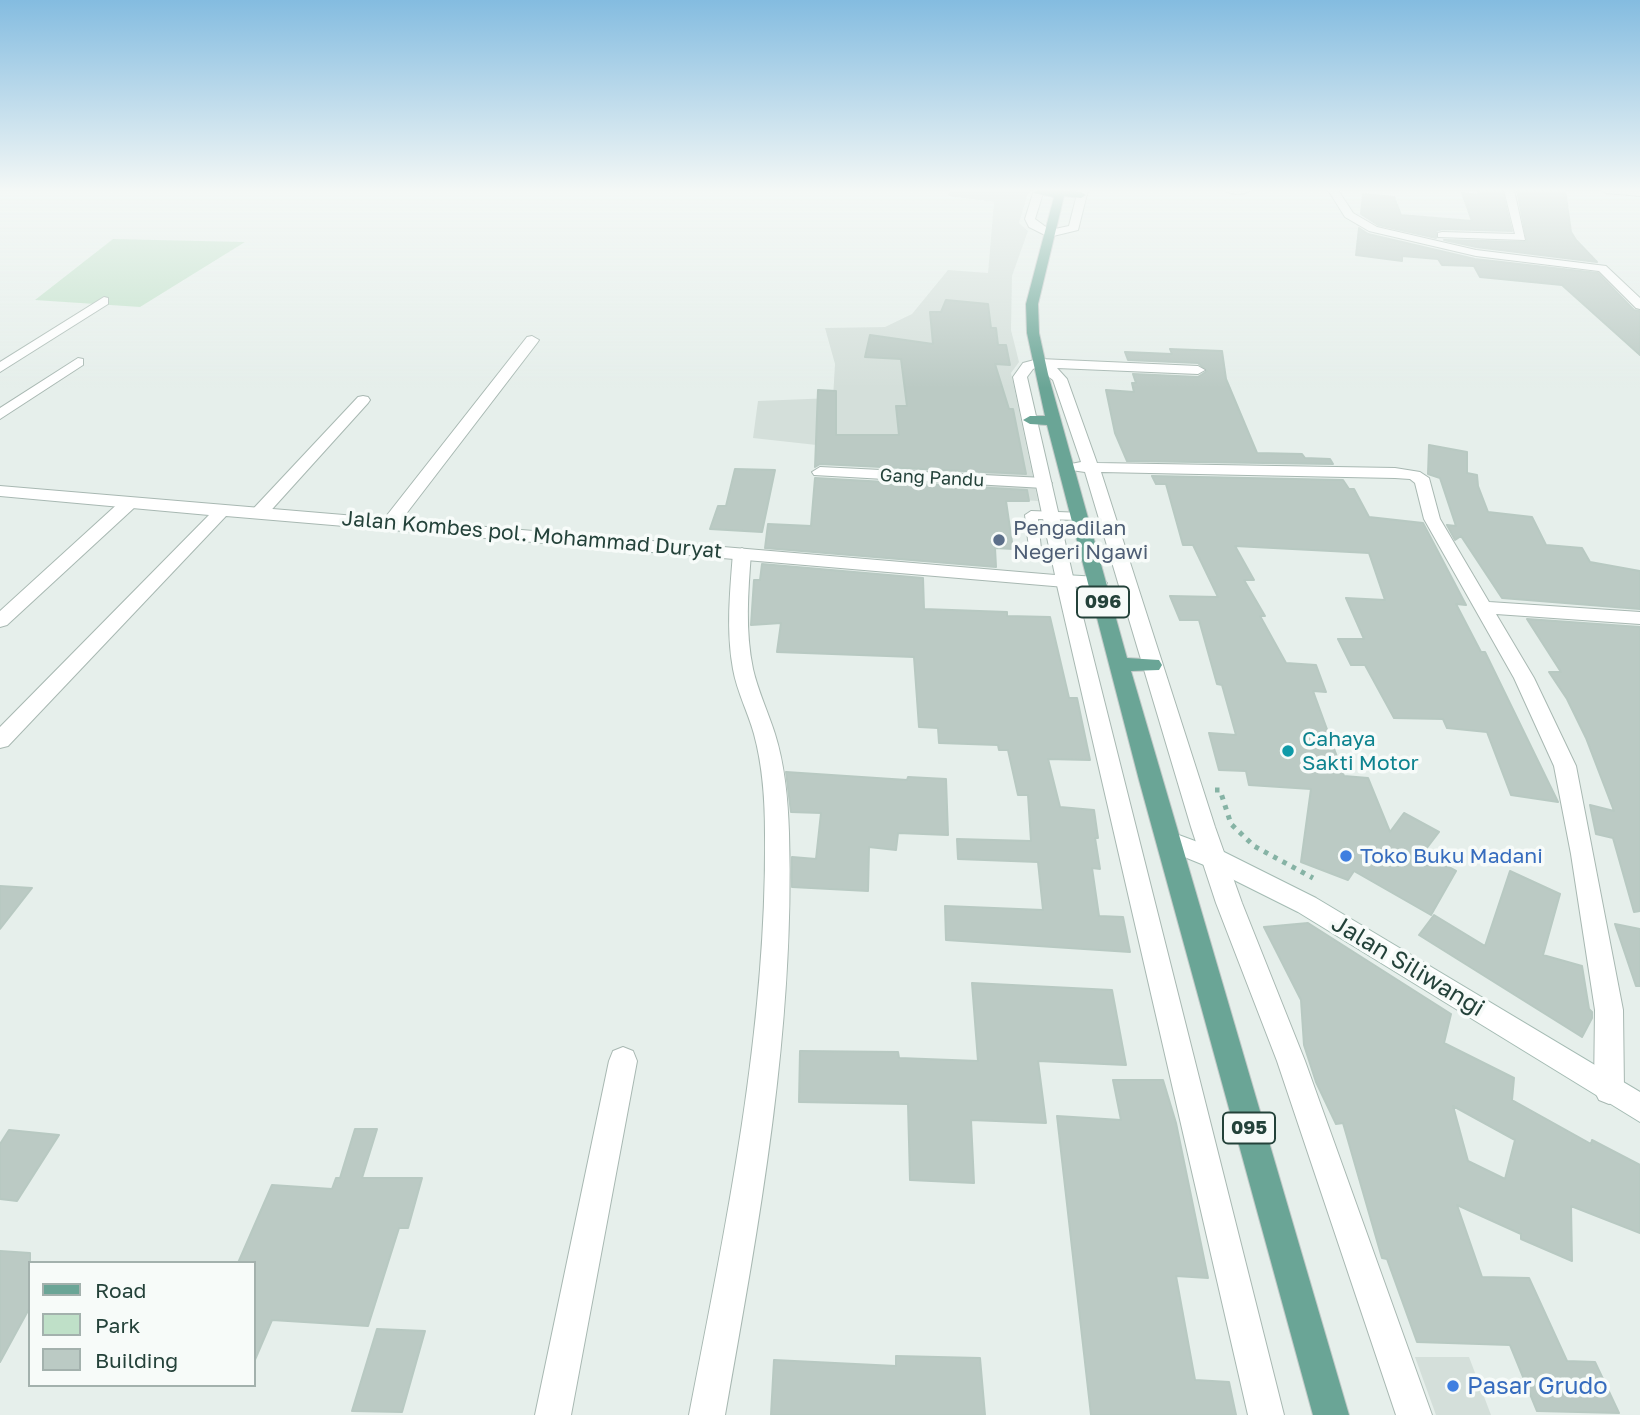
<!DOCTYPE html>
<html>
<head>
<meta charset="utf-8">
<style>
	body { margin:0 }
	#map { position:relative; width:1640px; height:1415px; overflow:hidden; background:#e6efeb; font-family:"Golos Text",sans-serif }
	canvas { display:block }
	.legend { position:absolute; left:28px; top:1261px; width:228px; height:126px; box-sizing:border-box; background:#f7fbf9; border:2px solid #a3b1ad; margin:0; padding:9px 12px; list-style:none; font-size:21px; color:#24423a }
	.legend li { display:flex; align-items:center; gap:14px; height:35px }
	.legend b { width:35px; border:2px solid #a3b1ad }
</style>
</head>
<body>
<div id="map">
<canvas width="1640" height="1415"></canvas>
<ul class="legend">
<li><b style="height:9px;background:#6aa596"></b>Road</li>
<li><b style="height:19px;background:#bfe0c8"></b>Park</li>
<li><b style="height:19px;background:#bbcac4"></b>Building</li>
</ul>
</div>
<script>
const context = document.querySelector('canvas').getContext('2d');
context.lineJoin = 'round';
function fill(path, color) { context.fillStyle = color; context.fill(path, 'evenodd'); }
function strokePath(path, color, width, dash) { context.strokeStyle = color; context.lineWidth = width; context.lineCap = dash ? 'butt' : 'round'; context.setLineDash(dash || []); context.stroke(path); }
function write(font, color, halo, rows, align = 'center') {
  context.font = font + ' "Golos Text",sans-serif'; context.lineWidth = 7; context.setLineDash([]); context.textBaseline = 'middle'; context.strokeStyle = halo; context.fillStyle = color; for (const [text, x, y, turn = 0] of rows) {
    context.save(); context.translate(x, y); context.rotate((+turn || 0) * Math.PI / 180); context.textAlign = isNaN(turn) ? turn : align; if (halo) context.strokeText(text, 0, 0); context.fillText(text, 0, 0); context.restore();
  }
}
const built = new Path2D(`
	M949,190H1029L1019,223L1028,231L1012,276L1011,330L1019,362L1011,373L1038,501L926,494L907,474L899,450L871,451L753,438L758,401L833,398L835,364L825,328L885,327L912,314L948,270L988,273L994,202L948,196Z
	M1415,1357H1469L1491,1415H1436Z`);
const green = new Path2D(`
	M113,239L245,242L140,307L35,300Z`);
const building = new Path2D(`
	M1478,190H1502L1512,231L1442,229L1436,231V238L1378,225L1361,214L1363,194L1394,197L1401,215L1472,221L1462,193L1479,195Z
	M1517,190H1565L1571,232L1576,240L1597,262L1476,247L1444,240L1527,242Z
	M1359,228L1368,234L1475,259L1598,273L1634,310L1640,311V355L1562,285L1480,277L1474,266L1442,265L1438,259L1402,256V261L1356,255Z
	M946,300L988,304L991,328H996L998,345H1006L1010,365L995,364L1009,409H1013L1026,474L820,464L815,467L818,390L836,391V435H899L896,406H907L901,359L865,357L870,335L933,344L930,312H941Z
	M1170,349L1222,351L1226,379L1257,453L1302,454L1305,458L1330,459L1333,464L1127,461L1115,433L1106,390L1134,392L1132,383H1136L1133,374L1198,377L1207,371L1198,363L1128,360L1125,352L1172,354Z
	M1429,445L1467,452V473L1477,475L1478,486L1488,512L1532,517L1546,545L1582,548L1590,562L1640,571V609L1502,598L1461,536L1455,540L1447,525L1456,526L1440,478L1428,474Z
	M735,469L775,470L762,532L710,529L718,506H726Z
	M1152,476L1343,480L1349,489H1354L1369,517L1423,523L1466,605L1456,604L1481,652H1485L1558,802L1511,795L1487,732L1447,728L1443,719L1394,718L1365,665H1351L1338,639H1364L1346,598L1385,600L1369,553L1235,546L1254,580H1244L1265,616H1260L1286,663L1316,665L1326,692L1313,691L1344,776L1368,778L1390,832L1404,813L1439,832L1423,853L1456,871L1431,915L1354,871L1348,880L1301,862L1311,789L1249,785L1246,771L1219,770L1209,733L1236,735L1222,685L1217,684L1199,620H1180L1170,596L1218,597L1193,545H1183L1166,484H1156Z
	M815,478L1027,490L1029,501H1006L1013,549L995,548L996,567L765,548L768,524L811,526Z
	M762,564L923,578L924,609L1007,612V616L1050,617L1069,698H1077L1090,760L1048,759L1060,807L1094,810L1098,838H1095L1100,869L1092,868L1099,916L1123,917L1130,952L946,940L945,906L1043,910L1038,862L958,859L957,839L1031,841L1028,795H1018L1008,750H999L998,745L939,743L938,728L919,727L914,657L777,652L781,623L751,625L754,580H760Z
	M1527,619L1640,627V911L1634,912L1613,838L1596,834L1590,805L1614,811L1586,738L1567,699L1549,672H1561Z
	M786,772L907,780L908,777L946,779L948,835L898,833L896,850L869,847L868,891L792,887V857L816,859L821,813L791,812Z
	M1510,871L1560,894L1543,955L1582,966L1589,1009L1592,1012V1018L1582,1037L1419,935L1434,915L1485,946Z
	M0,886L32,888L0,929Z
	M1308,923L1451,1014L1444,1043L1514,1078L1512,1100L1591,1144L1592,1140L1640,1165V1233L1571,1206L1572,1261L1521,1239V1234L1457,1205L1482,1277L1529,1278L1567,1361L1595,1362L1619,1413L1537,1411L1510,1345L1417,1342L1387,1259L1382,1258L1343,1123L1336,1124L1316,1082L1304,1045L1301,1000L1264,927ZM1453,1106L1515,1140L1505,1179L1468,1161Z
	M1615,924L1640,929V986H1636Z
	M972,983L1112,990L1126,1065L1038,1061L1046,1123L971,1120L974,1183L910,1180L908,1104L799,1102L800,1051L898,1052L899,1058L978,1061Z
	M1113,1080H1163L1176,1123L1208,1278L1176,1276L1195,1380L1229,1382L1236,1415H1091L1057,1116L1121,1120Z
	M355,1129H377L362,1178H422L408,1228H399L368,1326L272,1320L254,1362V1263H238L272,1185L332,1189L336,1178H340Z
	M9,1130L59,1135L17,1201L0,1199V1144Z
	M0,1251L30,1253V1307L0,1362Z
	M377,1329L425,1331L402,1412L352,1411Z
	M896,1356L980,1358L985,1415H771L774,1360L896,1366Z`);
const path = new Path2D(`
	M1215,790H1220L1231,824L1254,846L1313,878`);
const service = new Path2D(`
	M1031,511L1084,513L1086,516L1080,520L1038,519L1041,549L1091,553L1098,557L1096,560L1030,556L1025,515Z`);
const minor = new Path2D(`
	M1225,190H1251C1245,195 1231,195 1225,190Z
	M1328,190H1338L1353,213L1377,227L1476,250L1606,266L1640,298V309L1636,308L1599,271L1476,256L1369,231L1345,217Z
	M1504,190H1514L1525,240L1438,237V233L1442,232L1515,234Z
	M1601,190H1640V196L1606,193Z
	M104,297L108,298V304L0,372V362Z
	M532,336L539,340L537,343L396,527H384L381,523L384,519L527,337Z
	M78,358L83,359V365L0,419V408Z
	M1040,359L1198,366L1205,370L1198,374L1057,368L1067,379L1097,463L1395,468L1420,472L1429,478L1440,519L1489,602L1640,612V624L1496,614L1534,678L1576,766L1623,1010L1624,1090L1619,1100L1609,1104L1599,1100L1594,1090L1595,1010L1571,854L1554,766L1514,678L1424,519L1415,483L1410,479L1395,478L1101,472L1215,827L1242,903L1305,1061L1432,1415H1396L1277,1061L1216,903L1191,827L1085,472L1071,470L1069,467L1071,464L1081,462L1053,380L1031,363Z
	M363,396L368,397L370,400L368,403L265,517H253L251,513L253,509L358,397Z
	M820,467L1044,478L1052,483L1044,488L814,475L812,472Z
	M129,498L137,503L135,507L7,625L0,627V611L123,499Z
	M742,548L751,553C748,592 745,631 753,669C758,691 768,712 775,734C785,766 788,800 789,833C795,1029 759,1223 725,1415H689C726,1224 767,1030 765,834C765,801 763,767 754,734C748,712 737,692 733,669C726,631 730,591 733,553Z
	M1065,575L1074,581L1284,1415H1248L1056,581Z
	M623,1047L633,1051L637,1061L571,1415H535L609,1061L613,1051Z`);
const tertiary = new Path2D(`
	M1034,190H1044L1035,219L1050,230L1069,226L1078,190H1088L1078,230L1049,237L1029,227L1025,219Z
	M1038,359L1045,363L1033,369L1027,377L1074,581L1071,585L1065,587L226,516L8,746L0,748V727L209,515L0,496V486L1055,575L1013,377L1023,363Z`);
const secondary = new Path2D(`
	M1065,575L1098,577L1107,583L1098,589L1059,585L1056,581Z
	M1168,831L1222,851L1316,898L1640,1092V1122L1298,912L1204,865L1160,847L1156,840L1160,833Z`);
const primary = new Path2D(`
	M1056,190L1081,192L1086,195L1081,198L1064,196L1038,304L1039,333L1048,374L1127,658L1159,660L1162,665L1159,670L1131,671L1349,1415H1313L1139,780L1047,425L1030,424L1023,420L1030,416H1045L1027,333L1026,304L1054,197L1033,193L1038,190Z`);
const markers = [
	[999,540,7,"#5c6f8a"],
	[1288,751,7,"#0f9aa8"],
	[1346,856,7,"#3f7fe0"],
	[1453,1386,7,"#3f7fe0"]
];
const farStreetnames = [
	["Gang Pandu",932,478,3]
];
const shields = [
	[1103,602,52],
	[1249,1128,52]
];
const shieldNames = [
	["096",1103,602],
	["095",1249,1128]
];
const serviceNames = [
	["Pengadilan",1013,528],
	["Negeri Ngawi",1013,552]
];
const streetNames = [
	["Jalan Kombes pol. Mohammad Duryat",532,535,5]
];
const cultureNames = [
	["Cahaya",1302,739],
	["Sakti Motor",1302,763]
];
const shopNames = [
	["Toko Buku Madani",1360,856]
];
const nearStreetnames = [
	["Jalan Siliwangi",1408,966,31]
];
const nearShopnames = [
	["Pasar Grudo",1467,1386]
];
fill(built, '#d4dfda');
fill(green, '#bfe0c8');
fill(building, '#bbcac4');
strokePath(building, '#b8c9c2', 2);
strokePath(service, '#a8b8b2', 2);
strokePath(minor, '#a8b8b2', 2);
strokePath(tertiary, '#a8b8b2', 2);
strokePath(secondary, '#a4bbb3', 2);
strokePath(primary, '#c2cac8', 2);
strokePath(path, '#86b3a5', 5, [4.5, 6]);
fill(service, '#fff');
fill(minor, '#fff');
fill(tertiary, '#fff');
fill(secondary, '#fff');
fill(primary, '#6aa596');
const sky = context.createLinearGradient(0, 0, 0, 388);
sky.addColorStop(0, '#84bce0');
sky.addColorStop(0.49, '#f4f8f6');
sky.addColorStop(1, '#f4f8f600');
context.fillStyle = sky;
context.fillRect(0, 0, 1640, 388);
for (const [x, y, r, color] of markers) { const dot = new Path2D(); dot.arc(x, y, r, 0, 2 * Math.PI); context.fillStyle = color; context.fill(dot); strokePath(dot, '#f7fbf9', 2.5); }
write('18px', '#24423a', '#f7fbf9', farStreetnames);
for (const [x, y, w] of shields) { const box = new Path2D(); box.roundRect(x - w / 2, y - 15.5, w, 31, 5); context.fillStyle = '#f7fbf9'; context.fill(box); strokePath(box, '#24423a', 2); }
write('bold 19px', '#24423a', null, shieldNames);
write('21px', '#4e5e75', '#f7fbf9', serviceNames, 'left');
write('21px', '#24423a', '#f7fbf9', streetNames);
write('21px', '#0d838f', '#f7fbf9', cultureNames, 'left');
write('21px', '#366cbe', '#f7fbf9', shopNames, 'left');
write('24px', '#24423a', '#f7fbf9', nearStreetnames);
write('24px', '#366cbe', '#f7fbf9', nearShopnames, 'left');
</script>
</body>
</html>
